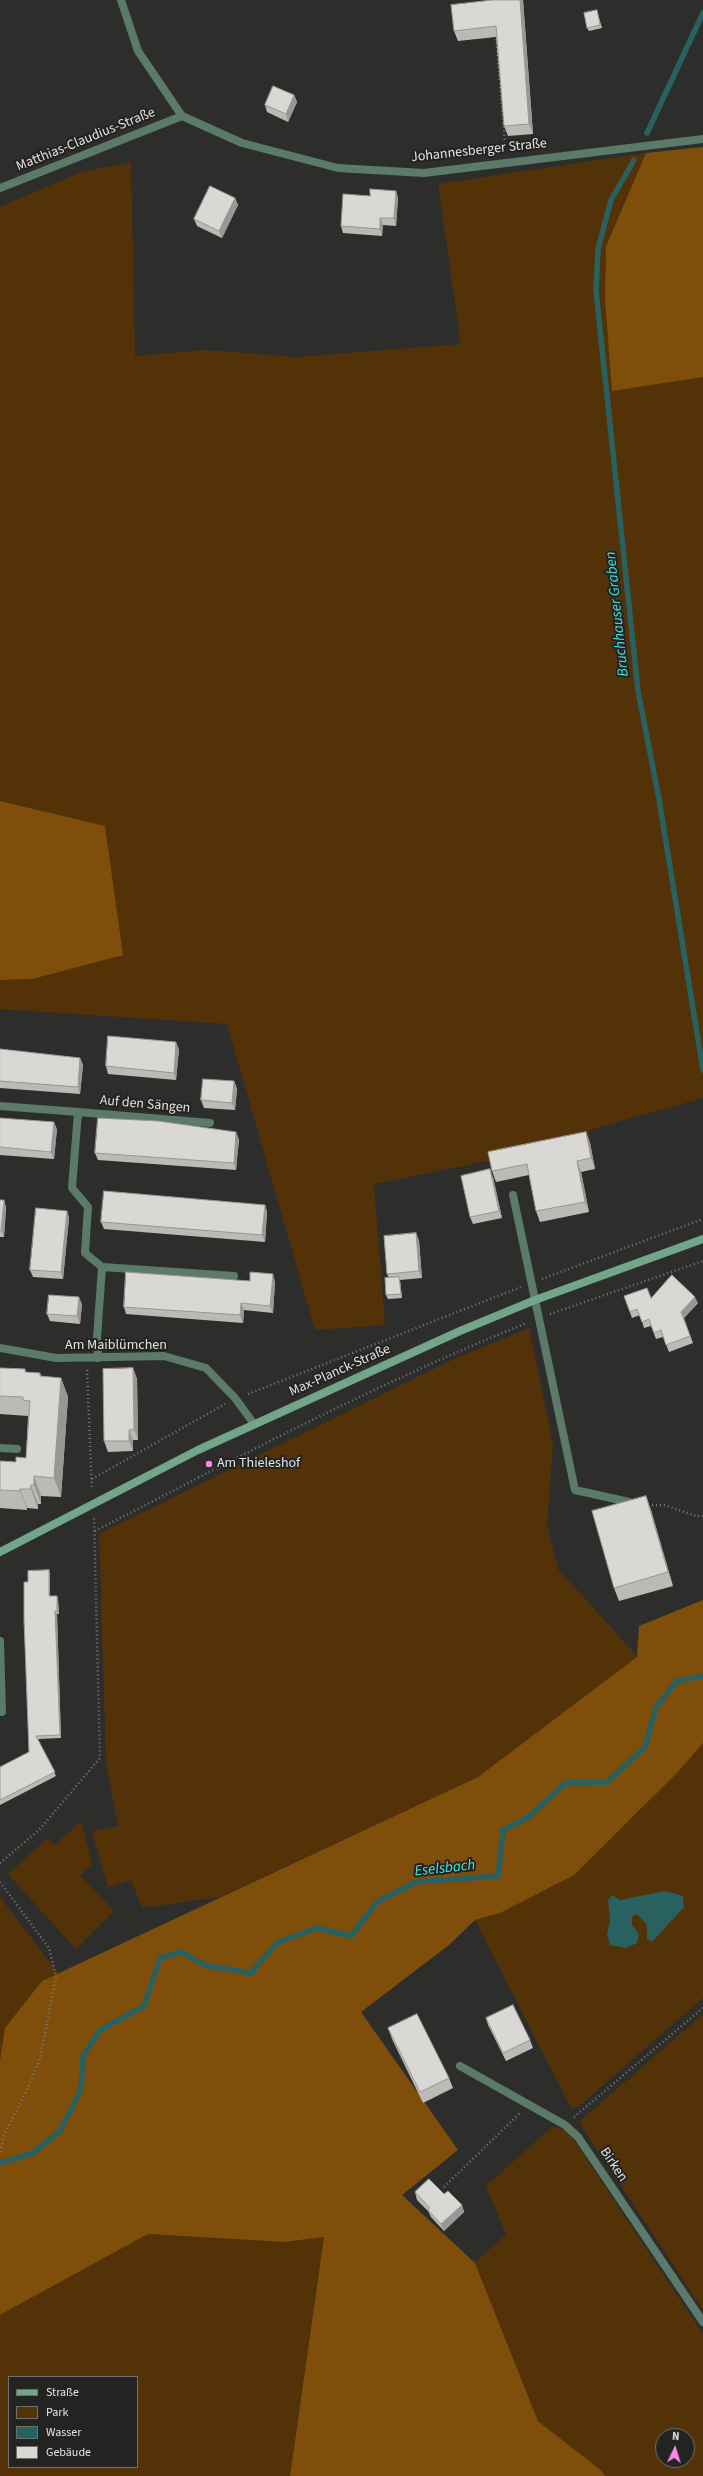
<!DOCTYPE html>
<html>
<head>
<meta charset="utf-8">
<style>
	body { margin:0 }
	#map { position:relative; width:703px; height:2476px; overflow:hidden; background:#2d2e2c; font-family:"Source Sans 3",sans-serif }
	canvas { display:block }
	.legend { position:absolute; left:8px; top:2376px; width:130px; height:92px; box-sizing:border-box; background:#232422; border:1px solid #6f706e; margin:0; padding:5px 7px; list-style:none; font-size:12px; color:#e1e2e1 }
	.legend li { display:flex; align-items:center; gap:8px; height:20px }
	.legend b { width:20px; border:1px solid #6f706e }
	.north { position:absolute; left:655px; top:2428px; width:40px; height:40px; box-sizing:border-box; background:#232422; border:1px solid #6f706e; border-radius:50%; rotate:4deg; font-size:11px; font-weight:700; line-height:16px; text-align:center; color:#e1e2e1 }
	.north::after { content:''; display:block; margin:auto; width:14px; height:18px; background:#fb87e6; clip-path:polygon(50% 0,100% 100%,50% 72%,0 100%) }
</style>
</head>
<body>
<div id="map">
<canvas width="703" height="2476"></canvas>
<ul class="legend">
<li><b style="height:5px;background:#72a589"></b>Straße</li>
<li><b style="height:11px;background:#533208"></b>Park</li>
<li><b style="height:11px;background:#28615f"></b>Wasser</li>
<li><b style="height:11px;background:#d9d8d5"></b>Gebäude</li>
</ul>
<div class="north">N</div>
</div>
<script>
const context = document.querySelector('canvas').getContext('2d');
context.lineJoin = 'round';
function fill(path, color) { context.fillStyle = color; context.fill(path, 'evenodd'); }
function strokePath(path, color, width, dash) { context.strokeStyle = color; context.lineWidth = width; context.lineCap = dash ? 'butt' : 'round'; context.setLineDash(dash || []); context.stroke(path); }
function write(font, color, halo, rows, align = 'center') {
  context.font = font + ' "Source Sans 3",sans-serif'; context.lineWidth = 4; context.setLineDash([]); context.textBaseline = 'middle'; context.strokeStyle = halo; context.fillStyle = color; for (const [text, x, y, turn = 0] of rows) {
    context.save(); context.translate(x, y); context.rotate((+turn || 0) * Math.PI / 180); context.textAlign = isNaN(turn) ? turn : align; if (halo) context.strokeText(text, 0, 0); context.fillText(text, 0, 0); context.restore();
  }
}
const green = new Path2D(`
	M646,153L606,246L612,390L703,377V1098L589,1130L590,1140L374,1184L385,1325L315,1330L227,1024L0,1009V980L32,979L105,826L0,801V207L81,172L131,162L135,356L205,350L297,357L461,344L438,184Z
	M529,1328L553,1443L547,1525L558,1569L638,1657L478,1777L220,1897L142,1908L131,1880L108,1887L92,1832L118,1826L106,1762L99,1534L450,1361Z
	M703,1743V1998L578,2107L571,2108L475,1920L500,1913L632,1819Z
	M81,1821L92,1864L80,1875L114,1911L76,1949L8,1874L47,1839L55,1845Z
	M0,1897L58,1973L42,1981L0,2061Z
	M703,2014V2310L579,2122Z
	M552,2127L568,2131L703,2334V2476H605L602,2471L538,2421L475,2263L506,2234L486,2186ZM663,2436H687V2460H663Z
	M148,2234L284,2242L324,2237L290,2476H0V2315ZM9,2377H137V2467H9Z`);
const forest = new Path2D(`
	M703,147V377L612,391L605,299L606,246L646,153Z
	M0,801L105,826L123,955L32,979L0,980Z
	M703,1600V1743L677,1773L574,1875L500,1913L475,1920L449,1945L361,2012L458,2150L402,2195L475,2263L538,2421L602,2471L605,2476H290L324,2237L284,2242L148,2234L0,2315V2061L5,2028L42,1981L478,1777L637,1657L639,1626Z`);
const water = new Path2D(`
	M666,1891L683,1896L684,1907L652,1942L647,1939V1925L637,1914L632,1917V1925L639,1934L637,1943L626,1948L610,1945L607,1934L610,1920L608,1900L612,1895L620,1900Z`);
const stream = new Path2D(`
	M647,133L703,13
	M634,160L611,200L598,249L596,291L638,691L659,799L703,1070
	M0,2163L33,2153L60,2131L81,2089L83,2056L100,2030L144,2006L160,1958L182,1952L204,1965L251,1973L277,1943L316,1928L351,1936L377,1902L416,1882L498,1876L503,1830L530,1816L565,1783L607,1782L645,1747L656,1707L677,1681L703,1676`);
const path = new Path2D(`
	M496,35L505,144
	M542,1279L703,1219
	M550,1314L703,1261
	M87,1370L92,1490
	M248,1394L521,1287
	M92,1479L225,1404
	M648,1505H664L696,1516H703
	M95,1531C237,1458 379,1382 527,1323
	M0,1863L40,1829L100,1758L94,1517
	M0,1882L49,1948L56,1977L40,2059L25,2094L5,2133L0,2152
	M574,2117L703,2008
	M444,2187L520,2113`);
const lane = new Path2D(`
	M513,1195L575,1490L629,1502
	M0,1448L17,1449
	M460,2066L565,2125L578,2137L703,2322`);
const street = new Path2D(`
	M121,0L138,51L182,116L242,143L338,168L424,173L703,139
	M0,188L182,116
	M0,1106L78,1112L72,1188L88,1207L85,1253L102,1267L97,1338L98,1358
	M78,1112L210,1123
	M102,1267L234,1276
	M0,1348L56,1358L164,1356L206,1368L235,1398L254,1424
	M0,1641L2,1712H0`);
const secondary = new Path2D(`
	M0,1552L198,1450L460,1331L535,1300L703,1239`);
const wall = new Path2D(`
	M493,0H523L533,134L508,136L504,126L496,37L458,41L454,31Z
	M597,10L602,28L589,31L587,28Z
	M294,95L297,102L288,122L267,112L265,105Z
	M396,191L398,198L396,226L383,225L382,236L343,233L341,226L370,196Z
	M235,198L238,205L222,238L197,226L194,219Z
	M0,1049L80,1058L83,1065L80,1094L0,1088Z
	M179,1049L176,1080L108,1074L106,1066Z
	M234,1081L237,1089L235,1110L204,1108L201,1100Z
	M0,1118L57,1129L54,1159L0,1155Z
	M586,1132L590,1143L595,1169L581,1172L589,1212L540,1222L536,1211L529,1175L496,1182L492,1171Z
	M239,1139L236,1170L98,1160L95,1153Z
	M493,1177L502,1218L473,1224L470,1217Z
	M0,1200H4L6,1208L4,1237H0Z
	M265,1205L267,1212L265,1242L104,1229L101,1222Z
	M67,1211L69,1218L63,1279L33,1277L30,1270Z
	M416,1233L419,1241L422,1278L400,1280L402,1298L388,1299L386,1295L389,1278L387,1274Z
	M250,1281L275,1282L273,1313L244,1310L243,1323L126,1314L124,1307Z
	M624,1296L651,1298L698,1303L684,1318L693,1343L669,1352L663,1337L656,1339L651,1326L644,1328L640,1315L632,1318Z
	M82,1304L80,1324L50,1321L47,1314Z
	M0,1368L25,1369L26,1372L40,1373L41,1376L61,1378L68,1397L61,1497L41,1496V1504H38V1509L27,1508V1510L0,1508V1461L16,1462L26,1458L28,1416L0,1414Z
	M133,1368L137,1379L138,1440H133V1451L108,1452L104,1441Z
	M646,1496L651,1510L673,1586L619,1601L614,1588Z
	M49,1570L50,1574V1596H57L58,1600L59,1614H57L61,1738L38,1739L56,1776L0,1805V1767L29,1752L28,1582Z
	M486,2018L530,2040L533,2048L506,2061L488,2025Z
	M388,2028L449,2078L453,2088L423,2103L392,2039Z
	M415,2192L444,2194L462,2205L464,2212L444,2231L431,2217L428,2211L417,2200Z`);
const shadedWall = new Path2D(`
	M520,0H523L533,134L529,124Z
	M294,95L297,102L288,122L286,114Z
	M396,191L398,198L396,226L394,218Z
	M235,198L238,205L222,238L219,231Z
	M380,218L383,225L382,236L380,229Z
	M176,1042L179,1049L176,1080L174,1073Z
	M80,1058L83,1065L80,1094L78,1087Z
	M234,1081L237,1089L235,1110L232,1103Z
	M54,1122L57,1129L54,1159L51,1152Z
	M236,1132L239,1139L236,1170L234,1163Z
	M586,1132L590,1143L595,1169L591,1158Z
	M577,1161L581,1172L589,1212L585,1202Z
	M490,1169L493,1177L502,1218L499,1211Z
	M4,1200L6,1208L4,1237L1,1230Z
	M265,1205L267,1212L265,1242L262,1235Z
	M67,1211L69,1218L63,1279L61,1272Z
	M416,1233L419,1241L422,1278L419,1271Z
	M273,1274L275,1282L273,1313L270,1306Z
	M399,1277L400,1281L402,1298L401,1294Z
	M79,1297L82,1304L80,1324L77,1316Z
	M695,1297L698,1303L684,1318L681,1312Z
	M241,1303L244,1310L243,1323L240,1315Z
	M133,1368L137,1379L138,1440L134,1429Z
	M61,1378L68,1397L61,1497L54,1478Z
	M129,1430L133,1440V1451L129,1441Z
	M34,1476L41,1496V1504L34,1485Z
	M31,1485L38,1504V1509L31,1489Z
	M20,1489L27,1508V1510L20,1491Z
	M646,1496L651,1510L673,1586L668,1572Z
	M49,1570L50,1574V1600L49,1596Z
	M57,1596L58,1600L59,1614L57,1611Z
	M55,1611L57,1614L61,1738L60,1735Z
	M462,2205L464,2212L444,2231L441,2224Z`);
const building = new Path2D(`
	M493,0H520L529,124L504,126L496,26L454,31L451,5Z
	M597,10L600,25L587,28L584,13Z
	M273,86L294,95L286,114L265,105Z
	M210,186L235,198L219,231L194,219Z
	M370,189L396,191L394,218H380V229L341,226L343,194L370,196Z
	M108,1036L176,1042L174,1073L106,1066Z
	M0,1049L80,1058L78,1087L0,1081Z
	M203,1079L234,1081L232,1103L201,1100Z
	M0,1118L54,1122L51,1152L0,1147Z
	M98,1118L158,1121L236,1132L234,1163L95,1153Z
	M586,1132L591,1158L577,1161L585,1202L536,1211L527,1164L492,1171L488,1152Z
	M490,1169L499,1211L470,1217L461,1176Z
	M104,1191L265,1205L262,1235L101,1222Z
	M0,1200H4L1,1230H0Z
	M36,1208L67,1211L61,1272L30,1270Z
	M416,1233L419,1271L387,1274L384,1236Z
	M126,1272L250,1281V1272L273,1274L270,1306L241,1303L240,1315L124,1307Z
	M672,1275L695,1297L681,1312L690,1336L666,1345L661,1330L654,1333L649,1319L642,1322L637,1309L630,1312L624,1296L647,1288L651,1298Z
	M399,1277L401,1294L386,1295L385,1278Z
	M49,1295L79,1297L77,1316L47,1314Z
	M0,1368L25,1369V1372L40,1373V1376L61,1378L54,1478L34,1476V1485H31V1489H20V1491L0,1490V1461L16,1462V1457L26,1458L30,1401L23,1400V1397L0,1396Z
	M133,1368L134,1429L129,1430V1441H104L103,1369Z
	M646,1496L668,1572L614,1588L592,1511Z
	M49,1570V1596H57V1611H55L60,1735L36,1736L55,1772L0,1800V1767L29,1752L24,1620V1582H28V1571Z
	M513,2005L530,2040L503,2053L486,2018Z
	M417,2014L449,2078L420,2092L388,2028Z
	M429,2179L444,2194L448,2191L462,2205L441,2224L428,2210L430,2208L415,2192Z`);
const markers = [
	[209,1464,4,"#fb87e6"]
];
const streetNames = [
	["Matthias-Claudius-Straße",86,140,-22],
	["Johannesberger Straße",479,151,-6],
	["Auf den Sängen",145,1105,5],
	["Am Maiblümchen",116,1346],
	["Max-Planck-Straße",340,1371,-24],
	["Birken",613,2165,56]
];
const poiNames = [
	["Am Thieleshof",217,1464]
];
const waterNames = [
	["Bruchhauser Graben",618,614,-96],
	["Eselsbach",445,1869,-6]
];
fill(green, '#533208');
fill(forest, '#7f4e0b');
fill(water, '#28615f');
strokePath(stream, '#28615f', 5.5);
strokePath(path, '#797a78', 2.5, [1, 3]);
strokePath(lane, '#5b7a69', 8);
strokePath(street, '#5b7a69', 8);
strokePath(secondary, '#72a589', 8);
fill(wall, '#bbbab7');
fill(shadedWall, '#989795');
fill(building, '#d9d8d5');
strokePath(building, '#989795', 1);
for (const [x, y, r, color] of markers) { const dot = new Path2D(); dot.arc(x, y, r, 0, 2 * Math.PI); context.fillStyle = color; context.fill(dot); strokePath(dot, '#232422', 1.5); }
write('14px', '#e1e2e1', '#232422', streetNames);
write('14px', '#e1e2e1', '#232422', poiNames, 'left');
write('italic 15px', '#45e5df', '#232422', waterNames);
</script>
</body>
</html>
